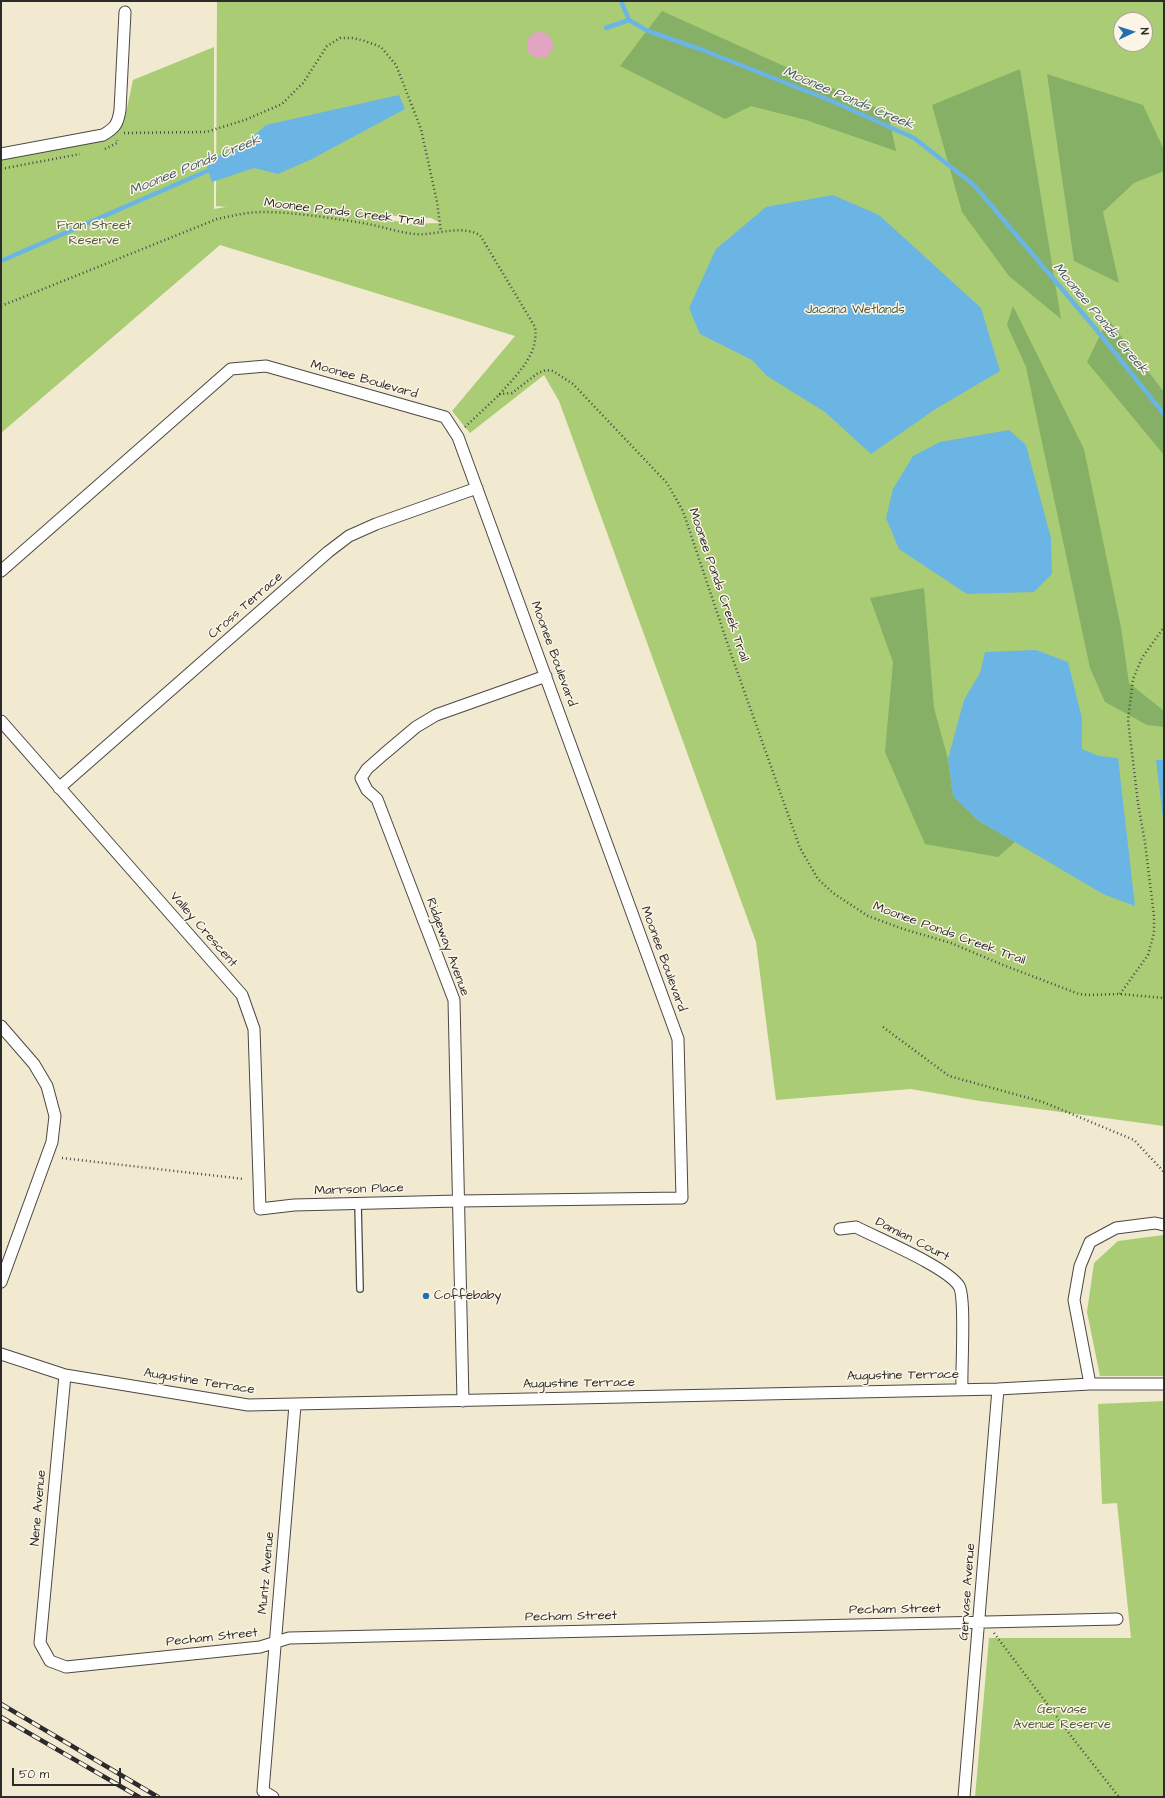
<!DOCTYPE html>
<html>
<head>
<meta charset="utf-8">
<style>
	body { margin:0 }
	#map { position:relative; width:1165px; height:1798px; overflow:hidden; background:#f2ead0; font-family:"Architects Daughter",sans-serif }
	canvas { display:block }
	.frame { position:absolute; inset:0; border:2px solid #2b2b2b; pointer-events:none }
	.north { position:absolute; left:1113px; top:12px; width:40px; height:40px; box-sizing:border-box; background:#fcf5e5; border:1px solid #a8a49b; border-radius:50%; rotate:86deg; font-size:11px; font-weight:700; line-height:16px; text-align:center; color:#2b2b2b }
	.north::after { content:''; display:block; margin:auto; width:14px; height:18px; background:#1f6fb2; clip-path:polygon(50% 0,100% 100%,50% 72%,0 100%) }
	.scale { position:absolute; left:12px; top:1768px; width:109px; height:18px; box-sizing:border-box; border:2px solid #2b2b2b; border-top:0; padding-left:5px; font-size:12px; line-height:14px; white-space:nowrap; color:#2b2b2b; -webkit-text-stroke:3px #fcf5e5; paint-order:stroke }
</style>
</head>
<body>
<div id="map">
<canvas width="1165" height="1798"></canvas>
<div class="frame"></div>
<div class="north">N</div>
<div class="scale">50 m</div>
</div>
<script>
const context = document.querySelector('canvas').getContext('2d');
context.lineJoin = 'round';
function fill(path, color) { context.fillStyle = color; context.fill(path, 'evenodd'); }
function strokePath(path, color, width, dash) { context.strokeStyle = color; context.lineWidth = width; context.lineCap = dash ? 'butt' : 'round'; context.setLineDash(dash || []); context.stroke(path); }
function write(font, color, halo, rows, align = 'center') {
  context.font = font + ' "Architects Daughter",sans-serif'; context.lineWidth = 3; context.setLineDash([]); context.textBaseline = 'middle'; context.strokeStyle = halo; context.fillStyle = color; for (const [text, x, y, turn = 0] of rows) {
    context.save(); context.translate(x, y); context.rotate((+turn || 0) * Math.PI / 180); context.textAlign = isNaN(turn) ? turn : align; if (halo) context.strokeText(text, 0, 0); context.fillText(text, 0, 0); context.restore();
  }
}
const green = new Path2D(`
	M217,1H1164V1126L980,1101L911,1089L776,1100L756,942L559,401L544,375L470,433L452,411L515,336L220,245L1,433V157L111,138L124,122L133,80L214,47V209L226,207L216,206ZM1121,20H1145V44H1121ZM365,214L431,218L440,223L409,224Z
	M1164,1235V1376H1100L1087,1312L1094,1263L1118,1241Z
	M1164,1401V1797H975L989,1638H1131L1117,1503L1102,1504L1098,1404Z`);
const forest = new Path2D(`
	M662,11L888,113L896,151L806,120L751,106L725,119L620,66Z
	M1020,69L1061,319L1009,276L962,212L932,105Z
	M1047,74L1143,105L1164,150V171L1134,183L1103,212L1119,283L1074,261Z
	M1013,306L1084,449L1121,628L1129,683L1164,711V727L1147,725L1105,702L1090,668L1026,367L1007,325Z
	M1108,319L1164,392V455L1087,362Z
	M924,588L934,708L948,759L953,796L979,821L1015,842L998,857L925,844L885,752L893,662L870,598Z`);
const water = new Path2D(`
	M399,95L405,109L312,159L278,174L254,168L212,182L205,161L243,146L266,125Z
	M833,195L879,215L981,308L1000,371L934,410L871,454L825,412L767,376L752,360L700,334L689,308L716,249L766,207Z
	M1009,430L1026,445L1051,538L1052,574L1034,592L967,594L899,549L886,518L893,489L913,456L940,442Z
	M1036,650L1068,662L1082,718V749L1099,756L1118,758L1135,906L1103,894L979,821L953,796L948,759L964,700L980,673L985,652Z
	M1156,760H1164V826Z`);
const stream = new Path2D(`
	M621,1L629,20
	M606,28L629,20L648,31L700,49L834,102L914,138L974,185L1095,328L1164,414
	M1,261L214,168`);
const building = new Path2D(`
	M527 45a13 13 0 1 1 26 0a13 13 0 1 1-26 0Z`);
const path = new Path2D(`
	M124,133L206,132L245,120L282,104L303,83L327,46L340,38H353L365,41L381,47L396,65L421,129L437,202L441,232
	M105,149L117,143V140
	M1,169L80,154
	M1,306L217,219C232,216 247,212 262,212C295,212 330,218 363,223C380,226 397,232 414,234C437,236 458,224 480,235L535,327C539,355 517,374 500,394L512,393L538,373L546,370L553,371L573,384L667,483L683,511L731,654L800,848L818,879L833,893L868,916L903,929L951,943L1003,965L1079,994L1090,995L1120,994L1164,998
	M465,427L500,394
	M1120,994L1148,955L1154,933V916L1145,843L1138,803L1128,720L1133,679L1142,658L1164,627
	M883,1027L949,1076L1043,1102L1134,1140L1164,1172
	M62,1158L244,1179
	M994,1633L1078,1745L1119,1797`);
const service = new Path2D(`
	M358,1204L360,1289`);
const minor = new Path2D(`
	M1,154L103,135C115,128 118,124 120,110L125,12
	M1,571L231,369L266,366L445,417L458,437L678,1039L682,1198L458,1201L294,1205L260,1209L254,1029L242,995L1,721
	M59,788L328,552L349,536L376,524L477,488
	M1,1026L34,1064L47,1086L55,1116L52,1142L1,1282
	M840,1229L856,1227C879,1239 947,1267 959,1286C966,1297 961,1371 962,1389
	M1,1354L65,1375L248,1405L998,1389L1090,1384H1164
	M65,1375L40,1643L50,1661L66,1667L260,1647L289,1638L1117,1619
	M1090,1384L1074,1300L1080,1266L1090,1242L1116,1228L1155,1223L1164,1225
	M463,1401L454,1000L377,799L367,790L361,778L367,769L384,754L416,727L436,715L546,676
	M273,1797L263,1791L295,1405
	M964,1797L998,1389`);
const rail = new Path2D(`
	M1,1704L158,1797
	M1,1717L139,1797`);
const markers = [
	[426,1296,4,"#1f6fb2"]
];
const streetNames = [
	["Moonee Ponds Creek Trail",344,213,7],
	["Moonee Boulevard",364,380,16],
	["Moonee Ponds Creek Trail",718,585,71],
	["Cross Terrace",246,606,-41],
	["Moonee Boulevard",553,654,70],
	["Valley Crescent",203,930,49],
	["Moonee Ponds Creek Trail",949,934,20],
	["Ridgeway Avenue",447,947,70],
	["Moonee Boulevard",663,959,70],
	["Marrson Place",359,1190,-2],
	["Damian Court",912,1240,27],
	["Augustine Terrace",903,1376,-1],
	["Augustine Terrace",199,1382,9],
	["Augustine Terrace",579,1384,-1],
	["Nene Avenue",39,1508,-85],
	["Muntz Avenue",267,1573,-85],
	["Gervase Avenue",968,1592,-86],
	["Pecham Street",895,1610,-1],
	["Pecham Street",571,1617,-1],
	["Pecham Street",212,1638,-6]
];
const parkNames = [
	["Fran Street",94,226],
	["Reserve",94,241],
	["Jacana Wetlands",855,310],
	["Gervase",1062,1710],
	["Avenue Reserve",1062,1725]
];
const poiNames = [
	["Coffebaby",434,1296]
];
const waterNames = [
	["Moonee Ponds Creek",848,99,23],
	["Moonee Ponds Creek",195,166,-22],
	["Moonee Ponds Creek",1100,319,50]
];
fill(green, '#a9cc75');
fill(forest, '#86b066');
fill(water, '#6bb5e4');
strokePath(stream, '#6bb5e4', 4.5);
fill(building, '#e1a4c3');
strokePath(service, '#494844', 8);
strokePath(minor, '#494844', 13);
strokePath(path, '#494844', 2.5, [1, 3]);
strokePath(service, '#fff', 5.5);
strokePath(minor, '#fff', 11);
strokePath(rail, '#2b2b2b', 4.5);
strokePath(rail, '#fcf5e5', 3, [9]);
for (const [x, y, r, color] of markers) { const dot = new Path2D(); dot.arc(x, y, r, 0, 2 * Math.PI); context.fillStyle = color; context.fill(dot); strokePath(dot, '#fcf5e5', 1.5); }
write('13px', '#2b2b2b', '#fcf5e5', streetNames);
write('13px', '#515b41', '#fcf5e5', parkNames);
write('13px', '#2b2b2b', '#fcf5e5', poiNames, 'left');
write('italic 14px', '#415b6c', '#fcf5e5', waterNames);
</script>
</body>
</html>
